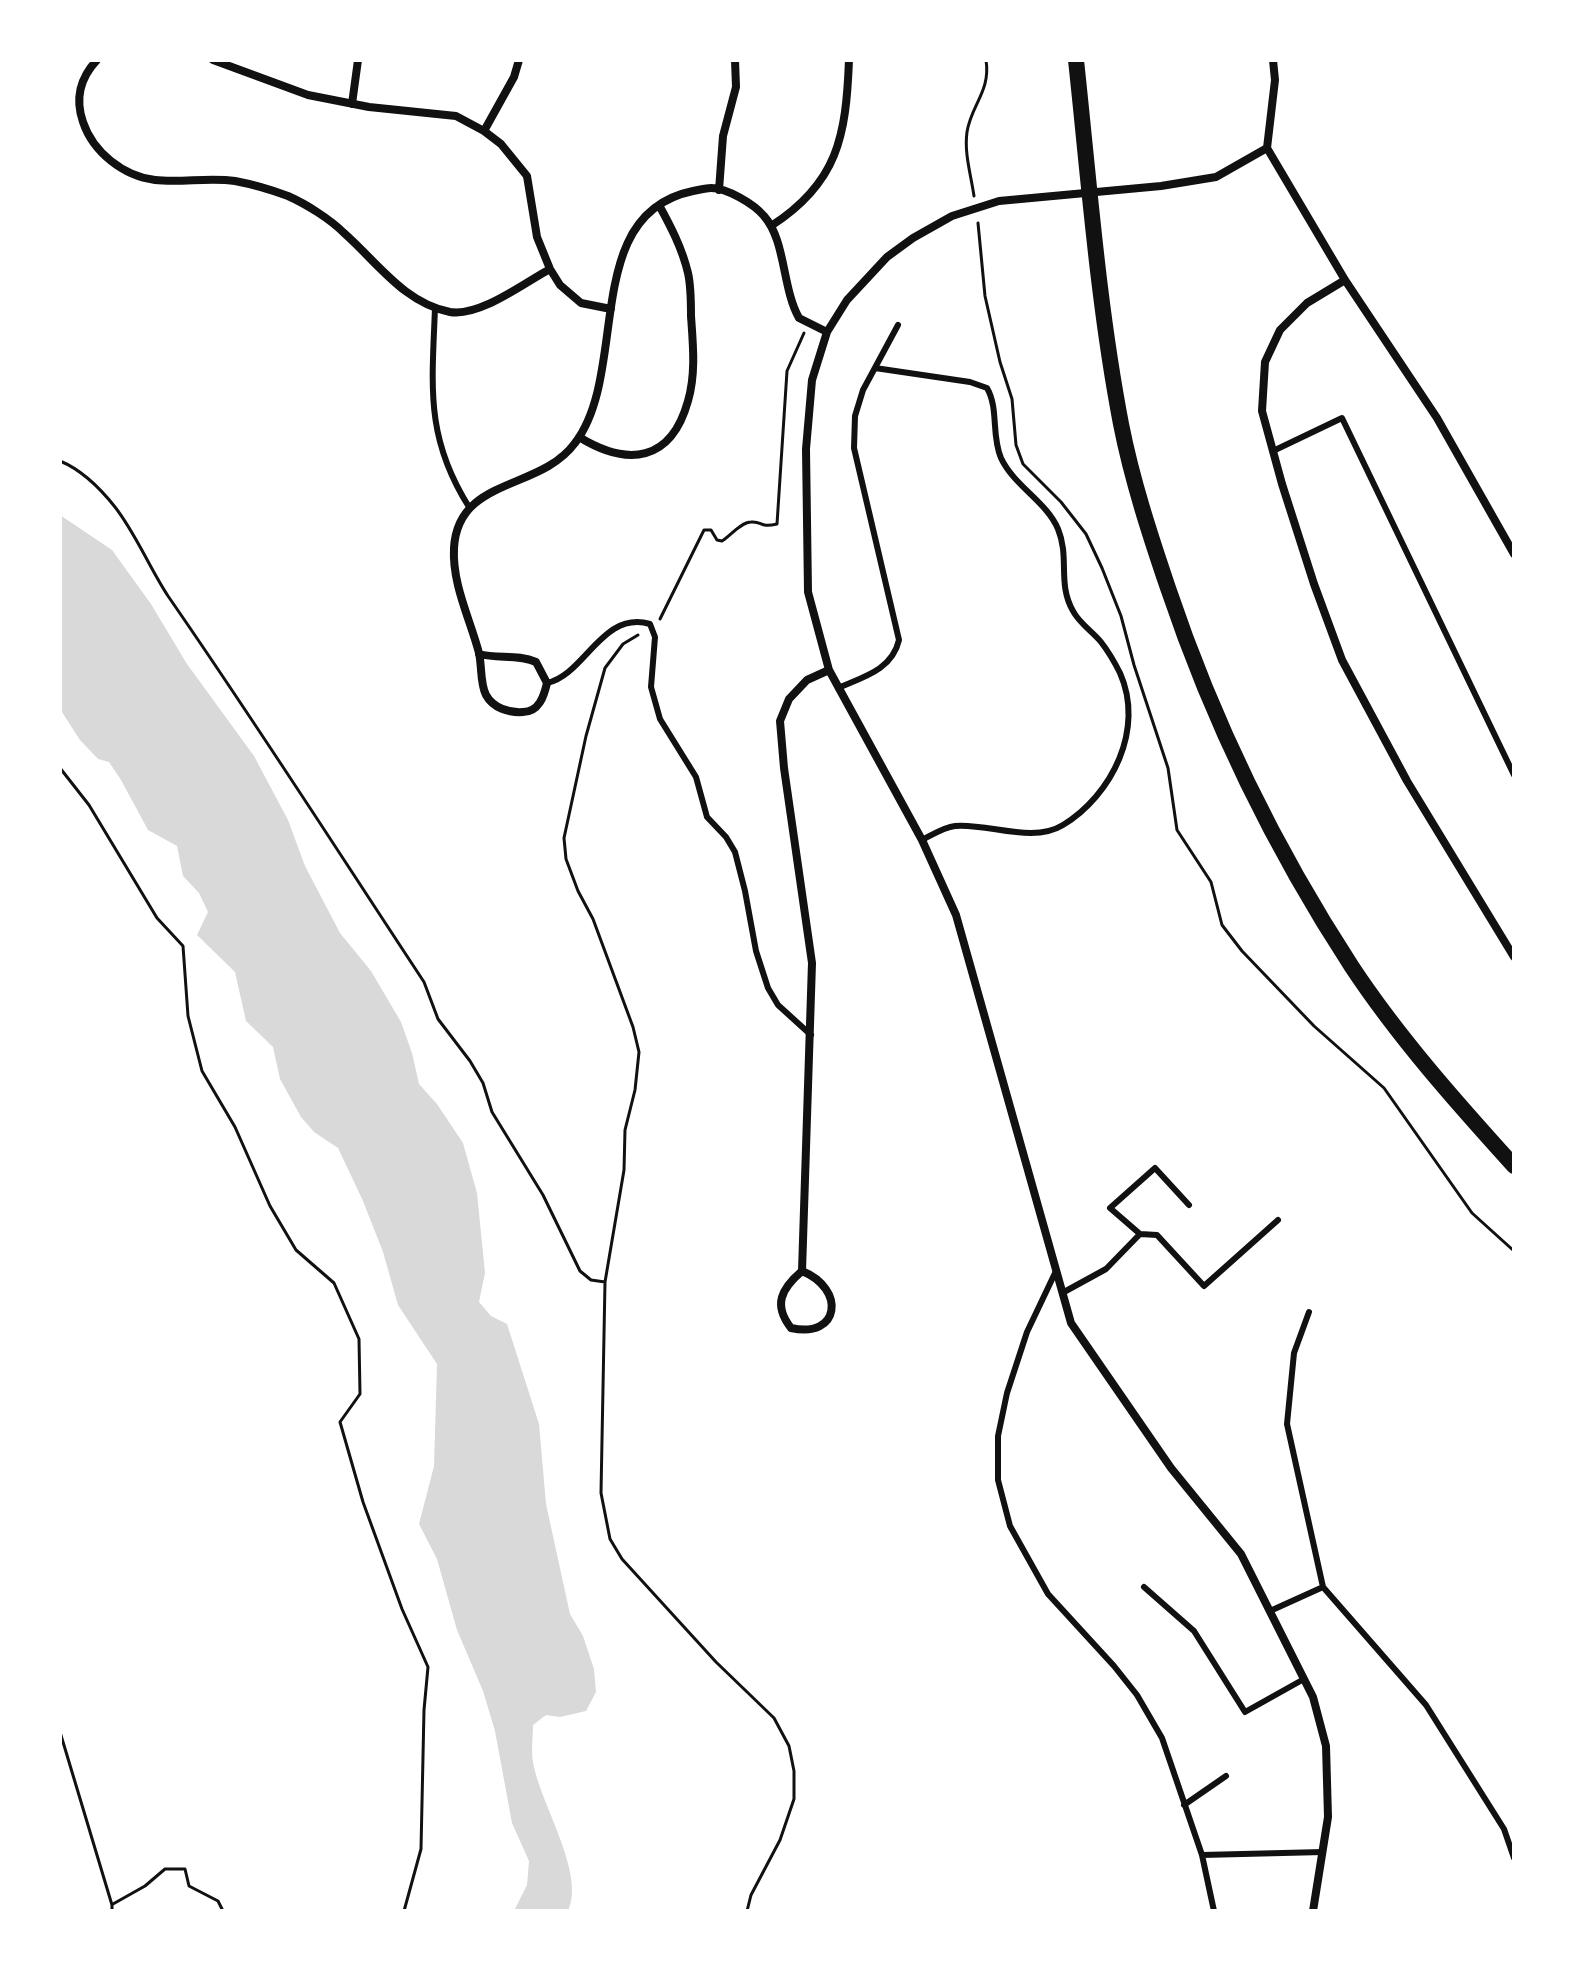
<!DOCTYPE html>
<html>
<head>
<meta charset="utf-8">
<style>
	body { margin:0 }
	#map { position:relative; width:1574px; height:1971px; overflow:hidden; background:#fff; font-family:Literata,serif }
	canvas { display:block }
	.frame { position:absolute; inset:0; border:62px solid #fff; pointer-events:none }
</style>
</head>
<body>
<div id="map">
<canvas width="1574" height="1971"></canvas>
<div class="frame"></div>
</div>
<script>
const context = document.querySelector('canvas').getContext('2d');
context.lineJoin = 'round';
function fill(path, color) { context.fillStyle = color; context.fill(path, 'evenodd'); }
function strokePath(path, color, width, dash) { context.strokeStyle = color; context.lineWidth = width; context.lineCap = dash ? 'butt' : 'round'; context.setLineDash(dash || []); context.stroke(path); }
const water = new Path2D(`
	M60,515L112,550L151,604L187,664L254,756L288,820L305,866L340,933L371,971L401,1022L412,1053L419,1084L437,1104L463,1143L477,1193L485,1273L479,1302L491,1316L507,1324L539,1424L546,1504L570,1614L583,1636L594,1669L596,1692L586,1711L560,1717L546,1715L533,1725C533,1737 531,1751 533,1762C540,1804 586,1873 568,1911H514L527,1885L529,1861L512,1823L495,1731L483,1691L457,1630L437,1559L419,1524L434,1466L437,1364L398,1305L383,1252L363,1201L338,1148L314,1132L301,1117L280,1079L273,1047L246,1021L235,972L197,935L208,912L199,893L183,876L177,846L148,830L121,780L109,762L98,759L80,740L60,709Z`);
const path = new Path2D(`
	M974,196C971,175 964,153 967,132C971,105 991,91 986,60
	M978,223L985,296L1000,362L1012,399L1016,445L1023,464L1061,502L1086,534L1102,568L1121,616L1134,665L1168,768L1177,830L1211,882L1222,925L1242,951L1314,1026L1384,1088L1472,1213L1514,1251
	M60,461C82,470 100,488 115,507C136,534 149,567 168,596C256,723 339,853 424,982L438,1019L470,1061L483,1083L492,1112L543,1195L580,1271L591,1280L605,1282L601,1493L610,1539L622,1559L716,1662L774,1718L789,1746L794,1771V1799L780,1840L751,1895L747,1911
	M660,619L704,530H711L717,540L722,541C730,536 741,522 751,522C763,521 759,528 777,524L787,371L804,333
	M60,768L89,805L157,918L183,946L188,1016L202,1071L235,1127L270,1206L296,1250L334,1283L359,1339L360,1394L340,1422L363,1502L402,1609L428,1667L424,1710L421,1849L404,1911
	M605,1282L624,1170L625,1130L635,1090L639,1052L633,1027L593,919L578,891L566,859L564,838L586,736L605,668L623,644L638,635
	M60,1732L112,1905V1911
	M113,1904L145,1886L165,1869H185L189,1886L218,1901L223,1911`);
const service = new Path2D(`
	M435,308C432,387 425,437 469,507
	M875,368L970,382L987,388C999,409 991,435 1001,458C1014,486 1047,502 1058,529C1070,558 1057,583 1073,611C1079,623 1093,632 1101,642C1108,651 1115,663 1120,673C1145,729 1112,795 1063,825C1032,844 989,823 955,826C944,827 932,835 922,840
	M1273,451L1342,418L1514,775
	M547,683C585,675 602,610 650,624L655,637L651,687L660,719L696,777L707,817L726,837L735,852L745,891L756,951L768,988L778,1005L811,1035
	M838,688C863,677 892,670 899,640L854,448L855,416L863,390L898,325
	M1140,1234L1157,1235L1204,1286L1278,1220
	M1056,1271L1027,1332L1007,1393L998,1436V1480L1010,1526L1048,1594L1114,1666L1137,1695L1162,1738L1202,1855L1214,1911
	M1064,1292L1106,1269L1140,1234L1110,1208L1155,1168L1189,1205
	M1144,1587L1194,1631L1245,1712L1304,1679
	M1323,1587L1426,1705L1504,1829L1514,1858
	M1270,1611L1323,1587L1287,1424L1294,1353L1309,1312
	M1184,1805L1226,1776
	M1202,1855L1323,1852`);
const minor = new Path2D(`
	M97,60C80,78 75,99 83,122C93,152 123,176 155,180C181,183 209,177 235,181C251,184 272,190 288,196C306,204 330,219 344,233C377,262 404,303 450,312C480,317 524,283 550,269
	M213,60L308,95L369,107L456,116L484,131L501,144L527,176L537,237L550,269L560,285L581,303L611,309
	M1273,60L1275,80L1267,148L1216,177L1161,186L999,201L952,216L913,238L887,257L847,300L827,332L812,380L806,449L808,592L829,670L922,840L956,915L1071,1323L1171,1468L1241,1554L1313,1697L1326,1746L1328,1817L1313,1911
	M352,104L358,60
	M484,131L514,77L519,60
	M1267,148L1345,280L1437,418L1514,554
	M719,190L723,136L736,87L735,60
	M771,226C838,183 846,136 849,60
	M1345,280L1307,303L1280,330L1265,362L1262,411L1282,484L1314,584L1342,660L1407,781L1514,957
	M579,437C628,467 671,462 688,401C696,374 693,344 691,316C691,302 691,286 688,273C682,248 671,227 659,205
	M479,654C498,659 518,654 536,662L547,683C544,696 539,712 523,712C509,713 493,708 486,695C480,684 482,666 479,653C470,619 452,584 454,548C458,477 540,491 575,443C630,371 580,214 693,191C699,190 706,188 711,188C727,188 754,204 764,216C786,241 782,288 799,318L827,332
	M802,1271C846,1289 840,1339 791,1328C773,1305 781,1289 802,1271L812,963L784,768L780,721L789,699L807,680L829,670`);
const secondary = new Path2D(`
	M1076,60C1089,181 1098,304 1121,424C1132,480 1150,535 1168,588C1213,722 1275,849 1352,967C1399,1038 1457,1103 1514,1166`);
fill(water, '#d9d9d9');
strokePath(path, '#111', 3);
strokePath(service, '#111', 6);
strokePath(minor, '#111', 8);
strokePath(secondary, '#111', 16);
</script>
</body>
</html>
